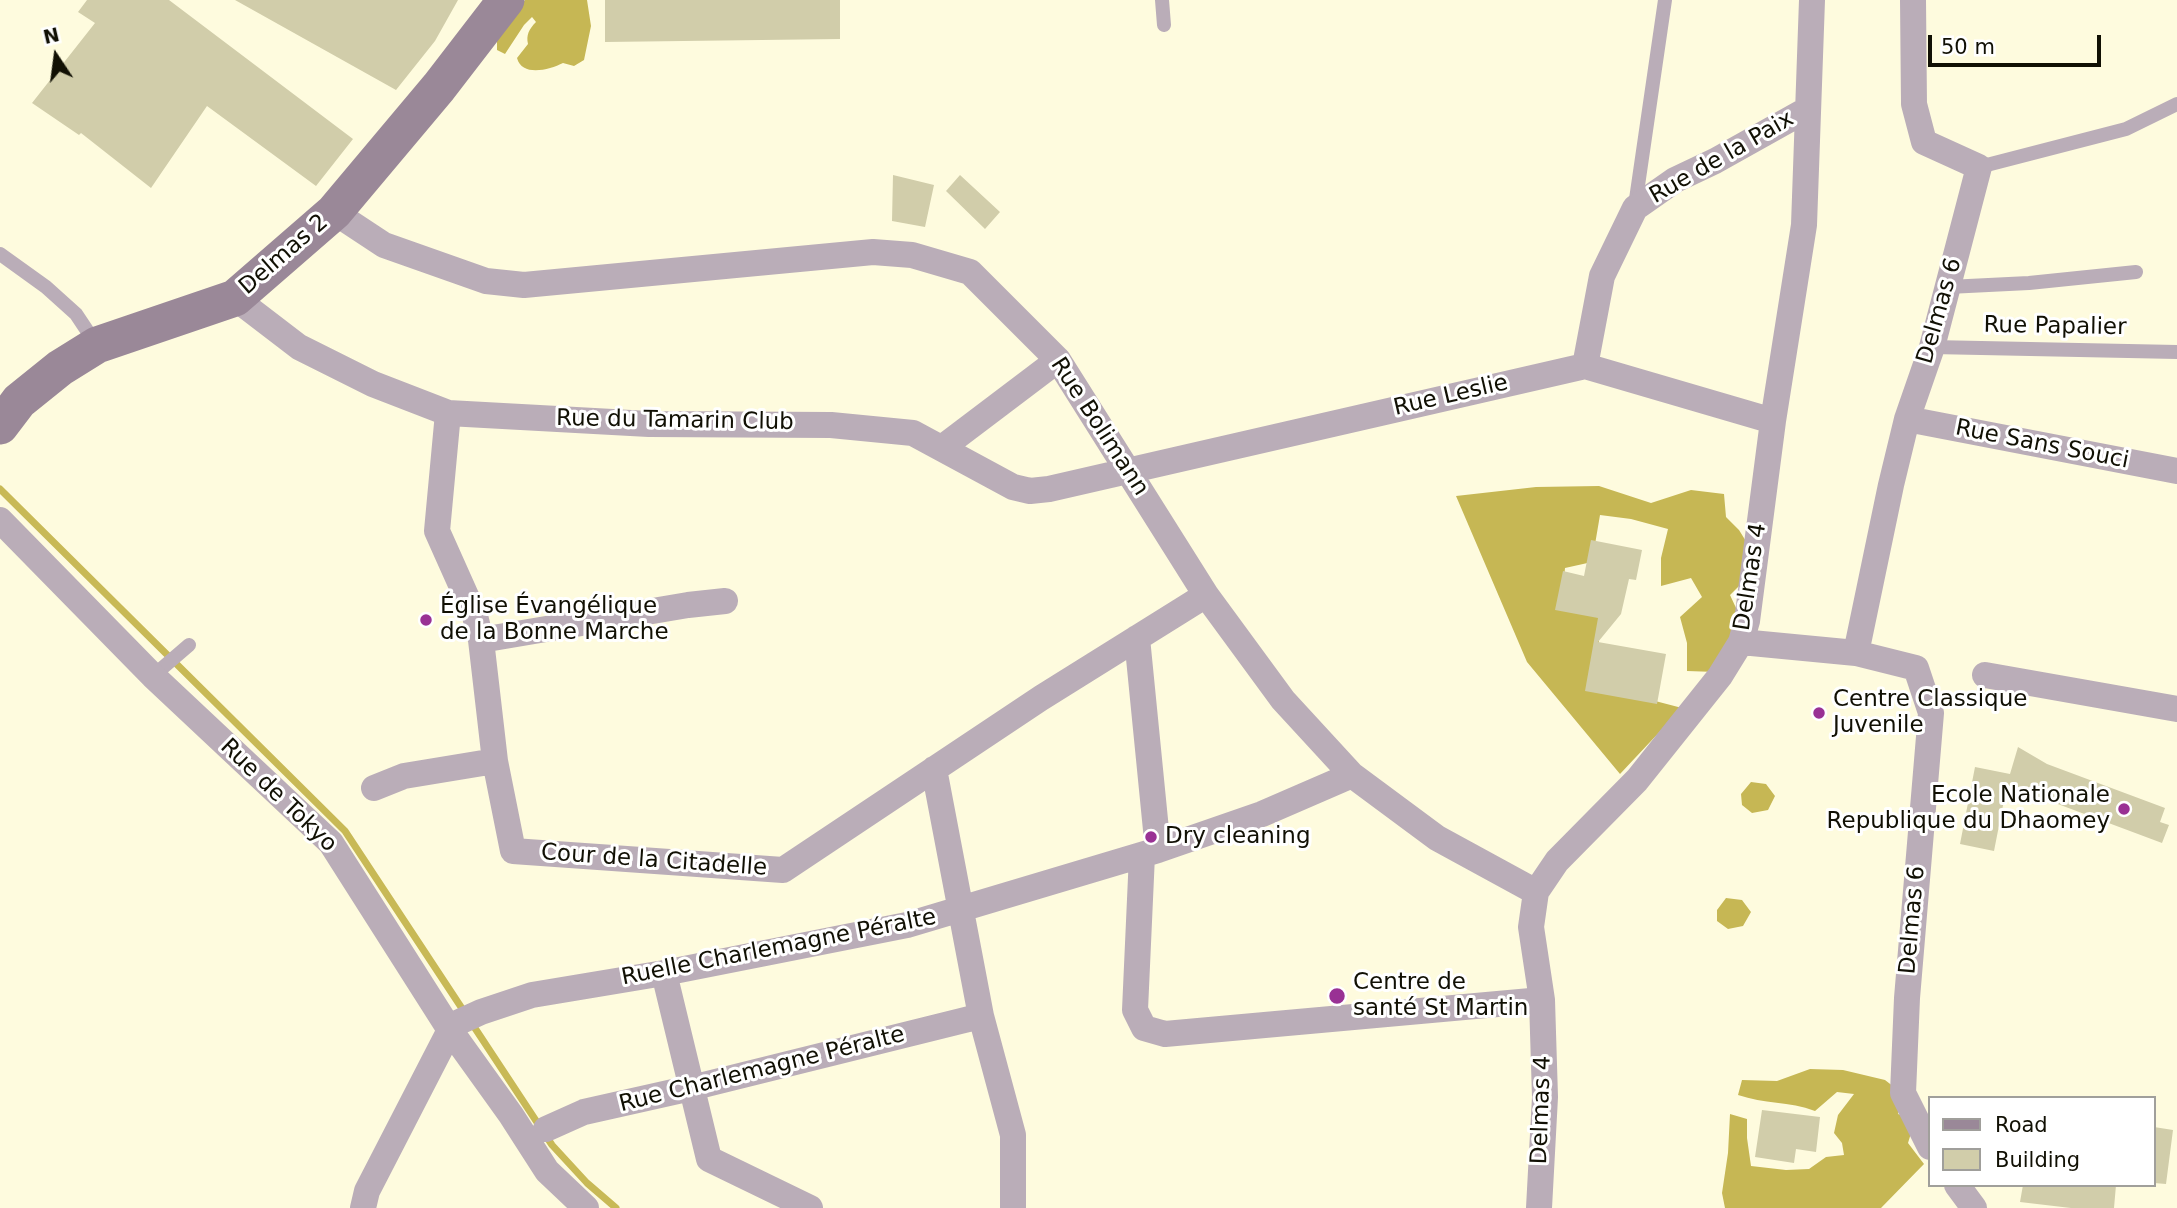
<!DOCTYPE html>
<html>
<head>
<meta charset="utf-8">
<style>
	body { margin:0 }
	#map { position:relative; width:2177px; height:1208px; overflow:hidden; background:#fefbde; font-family:"DejaVu Sans",sans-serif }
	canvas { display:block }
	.legend { position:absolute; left:1928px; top:1096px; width:228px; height:91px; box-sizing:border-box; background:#fff; border:2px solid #a09f9b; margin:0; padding:9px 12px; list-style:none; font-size:21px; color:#111004 }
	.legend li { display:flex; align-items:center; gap:14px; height:35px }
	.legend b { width:35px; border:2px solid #a09f9b }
	.north { position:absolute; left:21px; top:21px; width:70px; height:70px; -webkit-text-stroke:5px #fff; paint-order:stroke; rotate:347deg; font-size:19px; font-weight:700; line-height:28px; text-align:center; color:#111004 }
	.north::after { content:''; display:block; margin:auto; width:24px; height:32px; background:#111004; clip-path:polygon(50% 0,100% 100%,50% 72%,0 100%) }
	.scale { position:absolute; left:1928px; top:35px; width:173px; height:32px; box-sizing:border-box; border:4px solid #111004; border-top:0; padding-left:9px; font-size:21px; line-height:24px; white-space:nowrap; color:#111004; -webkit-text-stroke:5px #fff; paint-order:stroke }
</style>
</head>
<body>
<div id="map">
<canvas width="2177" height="1208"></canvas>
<ul class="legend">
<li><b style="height:9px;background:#9a8898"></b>Road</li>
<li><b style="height:19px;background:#d1cdaa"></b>Building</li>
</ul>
<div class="north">N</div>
<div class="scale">50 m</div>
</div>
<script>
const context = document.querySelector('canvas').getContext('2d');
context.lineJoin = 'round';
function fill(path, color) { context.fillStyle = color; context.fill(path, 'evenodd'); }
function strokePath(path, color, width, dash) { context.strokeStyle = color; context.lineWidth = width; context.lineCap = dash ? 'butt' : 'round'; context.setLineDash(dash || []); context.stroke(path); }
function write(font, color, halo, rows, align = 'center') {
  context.font = font + ' "DejaVu Sans",sans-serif'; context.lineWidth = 6; context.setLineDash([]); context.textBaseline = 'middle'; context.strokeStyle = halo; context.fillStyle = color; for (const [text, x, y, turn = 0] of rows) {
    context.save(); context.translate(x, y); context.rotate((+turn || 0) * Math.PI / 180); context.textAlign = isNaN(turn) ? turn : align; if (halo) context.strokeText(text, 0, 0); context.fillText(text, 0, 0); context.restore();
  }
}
const forest = new Path2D(`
	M525,0H587L591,26L584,60L574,66L563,63C549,70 522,77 517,58L528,44C526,35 529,29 536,22L532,17L524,25L505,54L497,50V37Z
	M1599,486L1651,503L1691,490L1724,494L1726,517L1739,530L1752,551L1745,580L1730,595L1743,623L1716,672L1687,671V643L1680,617L1702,597L1691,578L1661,586V558L1668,529L1631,519L1600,515L1592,562L1565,568L1563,589L1603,605L1594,685L1682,708L1620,774L1527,662L1456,496L1536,487Z
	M1751,782L1766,784L1775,796L1768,810L1752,813L1742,805L1741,794Z
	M1726,898L1742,900L1751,912L1743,926L1728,929L1717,921V910Z
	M1810,1069L1843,1070L1885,1080L1903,1094L1898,1114L1915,1120L1908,1143L1924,1164L1881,1208H1725L1722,1193L1728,1153L1730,1114L1747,1119V1138L1751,1166L1786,1170L1809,1169L1826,1157L1844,1155L1842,1143L1834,1133L1838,1115L1854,1094L1837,1092L1815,1111C1789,1101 1764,1104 1738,1095L1742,1080L1777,1081Z`);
const stream = new Path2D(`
	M0,489L345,831L552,1145L587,1183L616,1208`);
const building = new Path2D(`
	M87,0H169L353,139L316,186L207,106L151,188L81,133L79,135L32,103L95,23L78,12Z
	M235,0H458L435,41L396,90Z
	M605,0H840V39L605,42Z
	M893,175L934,185L925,227L892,221Z
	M960,175L1000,212L985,229L946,191Z
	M1591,540L1642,550L1636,580L1629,579L1621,614L1598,642L1666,654L1657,704L1585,691L1598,618L1555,610L1563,571L1584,576Z
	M2018,747L2047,764L2165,808L2160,822L2169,825L2162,843L2007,785L1994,851L1960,844L1975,767L2010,774Z
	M1762,1110L1820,1117L1816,1152L1796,1149L1794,1163L1755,1157Z
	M2154,1127L2173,1130L2166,1184L2154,1183Z
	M2023,1185H2116L2114,1208H2071L2020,1202Z`);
const lane = new Path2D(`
	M1162,0L1164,25
	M1979,167L2126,129L2177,104
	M1635,206L1665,0
	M0,254L46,287L76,314L96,344
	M1948,287L2029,283L2136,272
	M1932,347L2177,352
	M153,676L189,645`);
const street = new Path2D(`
	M1913,0L1914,104L1924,142L1979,167L1932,347L1907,419L1891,485L1856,653L1916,668L1931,713L1907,998L1903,1093L1930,1147
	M334,212L384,245L486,281L524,285L873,252L912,255L970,272L1058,360L1206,595L1283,700L1352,775L1437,838L1536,892
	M235,298L299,347L373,384L448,413L649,424L831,425L913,433L1013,487L1030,491L1049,489L1585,366L1773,421
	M1585,366L1602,276L1635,208L1675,180L1715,161L1808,109
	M448,413L437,531L475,616L481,640L495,761L513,851L783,870L1041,698L1206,595
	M1907,419L2177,471
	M943,447L1058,360
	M0,520L153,676L331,843L450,1030L511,1115L547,1171L586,1208
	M1137,638L1158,850
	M481,640L688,605L725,601
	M1741,642L1856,653
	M1985,675L2177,709
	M934,769L981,1016L1013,1135V1208
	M374,788L404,776L495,761
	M1142,855L1135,1010L1144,1028L1165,1034L1542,1000
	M664,973L709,1159L810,1208
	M546,1129L584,1112L691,1088L981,1016
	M1957,1185L1974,1208
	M363,1208L367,1191L450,1030L457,1023L481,1012L532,995L664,973L907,925L1158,850L1262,814L1352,775
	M1539,1208L1545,1097L1542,1000L1531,927L1536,892L1557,861L1637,780L1720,676L1741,642L1747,621L1773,421L1804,225L1812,0`);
const secondary = new Path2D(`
	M0,426L19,401L60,368L97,345L235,298L334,212L439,87L506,0`);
const markers = [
	[426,620,7,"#993194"],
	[1819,713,7,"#993194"],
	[2124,809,7,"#993194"],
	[1151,837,7,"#993194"],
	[1337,996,9,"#993194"]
];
const streetNames = [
	["Rue de la Paix",1722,158,-30],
	["Delmas 2",284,255,-41],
	["Delmas 6",1940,311,-74],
	["Rue Papalier",2055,327,1],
	["Rue Leslie",1451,396,-13],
	["Rue du Tamarin Club",675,421,1],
	["Rue Bolimann",1099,427,57],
	["Rue Sans Souci",2042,445,11],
	["Delmas 4",1751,577,-81],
	["Rue de Tokyo",278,796,44],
	["Cour de la Citadelle",654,861,4],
	["Delmas 6",1913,920,-85],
	["Ruelle Charlemagne Péralte",779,948,-11],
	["Rue Charlemagne Péralte",762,1070,-14],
	["Delmas 4",1542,1110,-88]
];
const poiNames = [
	["Église Évangélique",440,607],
	["de la Bonne Marche",440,633],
	["Centre Classique",1833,700],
	["Juvenile",1833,726],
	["Ecole Nationale",2110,796,"right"],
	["Republique du Dhaomey",2110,822,"right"],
	["Dry cleaning",1165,837],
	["Centre de",1353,983],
	["santé St Martin",1353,1009]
];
fill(forest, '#c6b754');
strokePath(stream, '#c8b956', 7);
fill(building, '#d1cdaa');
strokePath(lane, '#baadb8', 14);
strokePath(street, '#baadb8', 26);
strokePath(secondary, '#9a8898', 37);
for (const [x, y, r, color] of markers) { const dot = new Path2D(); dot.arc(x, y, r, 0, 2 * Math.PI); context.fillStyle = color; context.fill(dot); strokePath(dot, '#fff', 2.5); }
write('23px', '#111004', '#fff', streetNames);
write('23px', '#111004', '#fff', poiNames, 'left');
</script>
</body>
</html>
